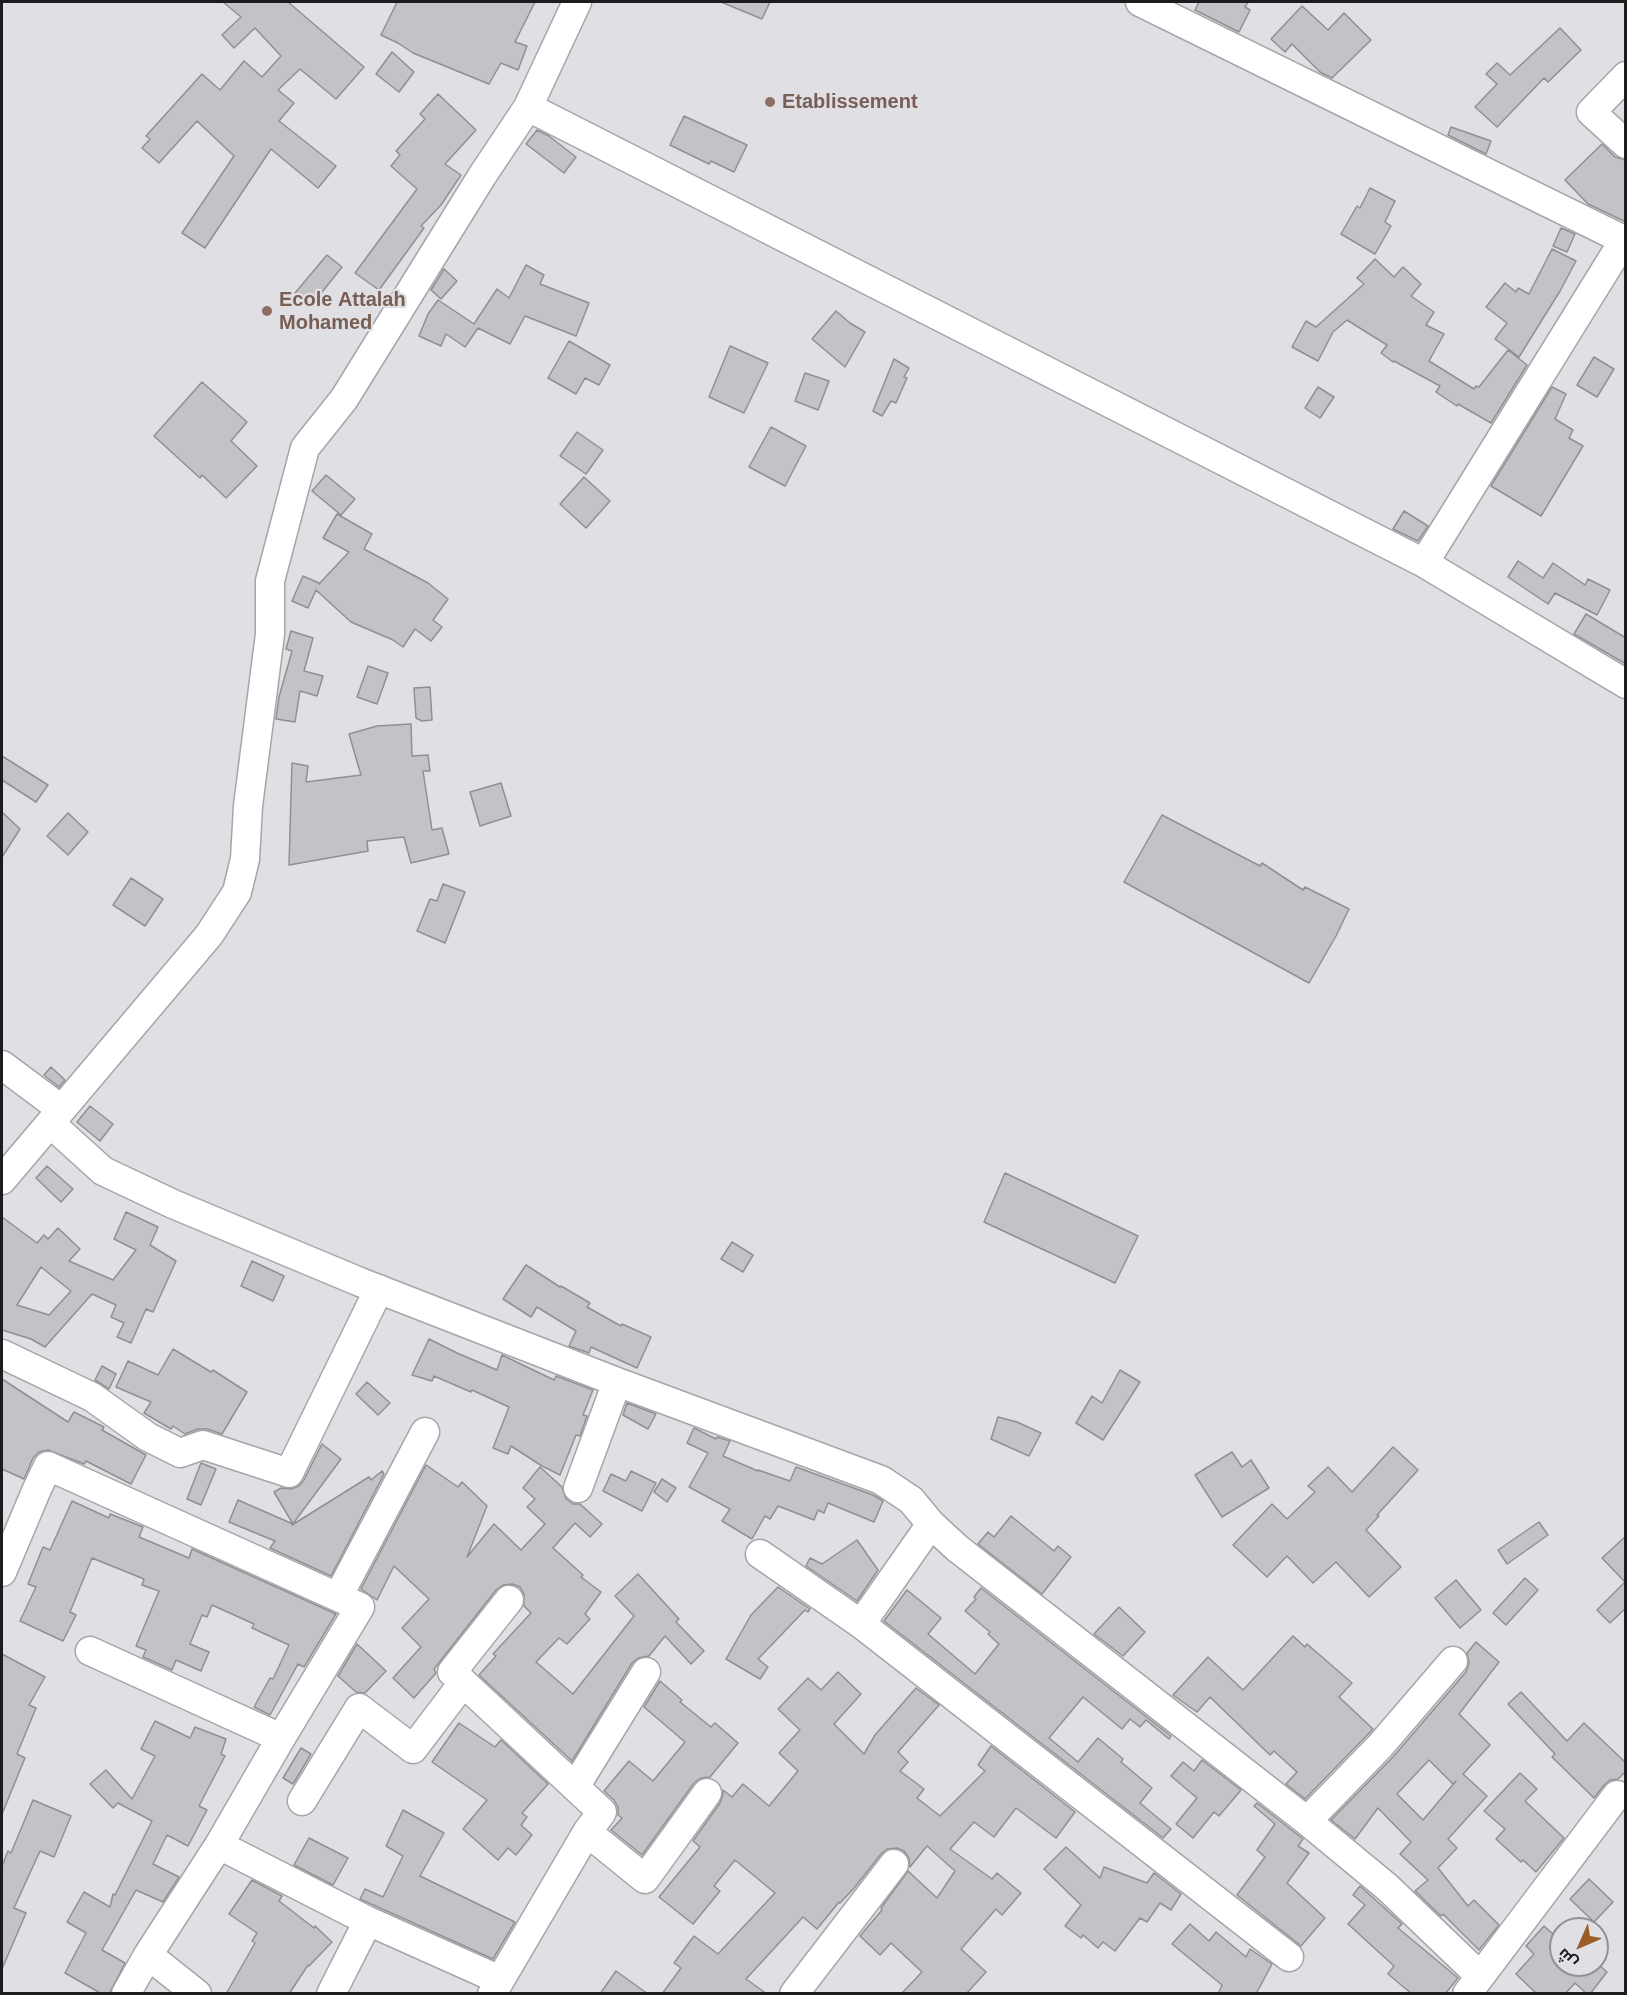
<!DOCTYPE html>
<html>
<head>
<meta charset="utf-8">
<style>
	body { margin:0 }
	#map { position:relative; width:1627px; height:1995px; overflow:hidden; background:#dfdfe4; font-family:Arial,Cairo,sans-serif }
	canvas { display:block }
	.frame { position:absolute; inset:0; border:3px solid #1c1c1e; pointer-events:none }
	.north { position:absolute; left:1549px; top:1917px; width:60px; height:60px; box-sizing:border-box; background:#dfdfe4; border:2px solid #919195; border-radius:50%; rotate:225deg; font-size:16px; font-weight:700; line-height:24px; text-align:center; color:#1c1c1e }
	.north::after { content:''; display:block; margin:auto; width:21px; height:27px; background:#9c5c26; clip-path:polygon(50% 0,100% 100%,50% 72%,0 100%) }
</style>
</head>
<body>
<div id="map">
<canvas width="1627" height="1995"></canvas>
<div class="frame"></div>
<div class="north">ش</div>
</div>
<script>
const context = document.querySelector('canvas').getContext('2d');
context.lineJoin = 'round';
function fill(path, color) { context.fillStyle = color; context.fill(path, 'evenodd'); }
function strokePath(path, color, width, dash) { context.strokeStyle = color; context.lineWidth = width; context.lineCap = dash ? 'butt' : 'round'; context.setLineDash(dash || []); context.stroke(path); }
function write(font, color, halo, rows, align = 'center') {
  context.font = font + ' Arial,sans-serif'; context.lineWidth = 4.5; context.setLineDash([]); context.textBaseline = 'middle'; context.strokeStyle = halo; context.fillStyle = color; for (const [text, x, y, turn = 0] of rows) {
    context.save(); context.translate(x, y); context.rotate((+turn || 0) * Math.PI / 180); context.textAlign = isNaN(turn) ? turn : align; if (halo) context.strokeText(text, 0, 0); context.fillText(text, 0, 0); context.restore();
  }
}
const building = new Path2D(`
	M223,2H288L364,67L336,99L300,69L278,90L294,103L279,121L336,166L318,188L271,149L205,248L182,233L234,156L197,121L159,163L142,148L150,139L146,136L202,74L220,90L244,61L262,77L281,56L255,28L234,48L222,35L241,17Z
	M397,2H535L515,42L527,46L518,70L501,63L489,84L413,53L398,43L381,35Z
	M721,2H770L762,19Z
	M1199,2H1248L1245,7L1250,10L1239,32L1195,10Z
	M1302,6L1328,30L1344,13L1371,40L1332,78L1320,72L1292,44L1285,52L1271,39Z
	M1560,28L1581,50L1548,82L1544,78L1497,127L1475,107L1497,84L1486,74L1497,63L1510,75Z
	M392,52L414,72L399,92L376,74Z
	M438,94L476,130L445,164L461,175L441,205L421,226L424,228L379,290L355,273L417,189L391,166L400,155L396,151L425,119L420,114Z
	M684,116L747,145L734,172L711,161L709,164L670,145Z
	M1451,127L1491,141L1486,154L1448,135Z
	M537,130L549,136L576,157L564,173L526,144Z
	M1602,144L1615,157L1626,160V222L1588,204L1565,180Z
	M1370,188L1395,201L1385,222L1391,226L1375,254L1341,234L1357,206L1360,208Z
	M1561,228L1575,234L1567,252L1553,246Z
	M1552,249L1576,261L1560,291L1519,357L1495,339L1507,323L1486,307L1505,283L1516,292L1518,288L1529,294Z
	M327,255L342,267L311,306L295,293Z
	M1375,259L1394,277L1403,267L1421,284L1411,296L1434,312L1426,325L1444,334L1429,361L1474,389L1476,386L1479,387L1508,350L1527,365L1491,423L1458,404L1457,406L1436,392L1440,386L1394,361L1393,362L1381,353L1387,345L1347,320L1333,332L1318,361L1292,347L1306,321L1316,327L1364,284L1357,278Z
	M526,265L544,275L540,284L589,303L576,336L525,316L510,344L478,328L465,347L446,334L441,346L419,336L428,314L438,300L474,324L497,289L509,298Z
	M444,269L457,281L441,299L431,290Z
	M836,311L850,323L865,332L845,367L812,339Z
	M569,341L610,365L599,385L585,378L576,394L548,378Z
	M730,346L768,363L744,413L709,397Z
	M1594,357L1614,369L1597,397L1577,385Z
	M894,359L909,368L904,377L907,378L896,403L891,401L882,416L873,411Z
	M805,373L829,381L818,410L795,401Z
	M202,382L247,422L231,441L257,466L226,498L202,475L200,478L154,436Z
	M1318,387L1334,397L1320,418L1305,408Z
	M1552,387L1566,394L1555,419L1573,430L1569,438L1583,446L1541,516L1491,486Z
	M771,427L806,446L785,486L749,467Z
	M577,432L603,450L586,474L560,456Z
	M326,475L355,499L341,515L312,491Z
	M584,477L610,501L586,528L560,504Z
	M1404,511L1428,526L1418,541L1393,529Z
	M337,514L372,534L364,549L428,583L448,599L433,620L442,627L431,641L415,629L403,647L393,640L351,622L316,590L308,608L292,601L303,576L319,583V584L349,552L323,538Z
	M1518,561L1543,578L1553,563L1585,585L1588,579L1610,590L1597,615L1555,593L1548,604L1508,577Z
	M1586,614L1626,638V664L1574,634Z
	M291,631L313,638L304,671L323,676L317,696L300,691L295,722L276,719L279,697L292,651L286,649Z
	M368,666L388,673L377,704L357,697Z
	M430,687L432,720L422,721L416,718L414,688Z
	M411,724L412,756L428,755L430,771H423L432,830L442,828L449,854L411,863L404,837L367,841L368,851L289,865L292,763L308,766L306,782L361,775L349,734L377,726Z
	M2,756L48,785L36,802L2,780Z
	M501,783L511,816L480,826L470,792Z
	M2,812L20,829L2,857Z
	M68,813L88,832L68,855L47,836Z
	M1162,815L1260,866L1262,863L1303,890L1305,887L1349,909L1336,936L1309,983L1124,882Z
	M131,878L163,899L145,926L113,905Z
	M443,884L465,892L445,943L417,931L430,899L437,901Z
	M51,1067L65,1080L59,1087L44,1075Z
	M90,1106L113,1124L100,1141L77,1122Z
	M47,1166L73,1189L61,1202L36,1178Z
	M1005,1173L1138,1236L1115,1283L984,1222Z
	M126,1212L158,1227L150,1245L176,1261L153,1312L146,1309L131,1343L117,1337L124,1323L111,1317L116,1305L92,1294L45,1347L31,1339L2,1330V1332V1217L37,1243L44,1235L48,1239L58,1228L80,1249L69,1261L113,1280L136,1250L114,1239ZM41,1267L71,1291L49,1315L17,1305Z
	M732,1242L753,1255L743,1272L721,1259Z
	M252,1261L284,1276L273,1301L241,1286Z
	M526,1265L560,1287L561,1286L590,1303L587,1307L621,1326L622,1324L651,1337L637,1368L591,1347L589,1353L569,1346L576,1331L537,1307L531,1317L503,1299Z
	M429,1339L457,1353L497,1370L502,1355L554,1380L556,1376L593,1390L583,1415L587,1416L580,1436L576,1435L560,1475L542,1466L511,1446L508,1454L493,1448L509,1407L472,1390L471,1392L434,1376L432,1381L412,1375Z
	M173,1349L211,1372L213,1370L247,1392L222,1434L207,1429H198L185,1434L173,1426L171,1429L144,1413L151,1402L116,1387L128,1361L158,1375Z
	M102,1366L116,1374L109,1389L95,1380Z
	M1120,1370L1140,1382L1103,1440L1076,1423L1092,1396L1102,1403Z
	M2,1379L68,1422L74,1412L104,1427L102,1430L146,1455L131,1484L86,1461L84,1464L48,1450L39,1452L33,1458L24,1479L2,1469Z
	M367,1382L390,1403L378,1415L356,1394Z
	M627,1403L656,1414L648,1429L623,1415Z
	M998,1417L1017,1422L1041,1433L1029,1456L991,1439Z
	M694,1428L716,1439L717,1437L730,1441L723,1456L758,1471V1470L790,1481L796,1467L873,1495L883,1501L874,1522L828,1503L824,1513L818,1510L814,1520L778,1506L770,1519L765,1516L752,1539L722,1521L730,1509L689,1487L708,1453L687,1443Z
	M322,1444L341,1459L292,1525L369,1477L371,1480L382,1471L384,1474L331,1576L270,1548L275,1541L229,1522L238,1500L293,1524L274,1492L281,1488L291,1489L299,1486L304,1480Z
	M1393,1447L1418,1470L1377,1515L1379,1516L1366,1530L1401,1567L1369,1597L1336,1562L1313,1583L1287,1556L1267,1577L1233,1545L1272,1504L1287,1519L1315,1492L1308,1486L1328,1467L1352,1492Z
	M1232,1452L1242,1467L1251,1460L1269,1488L1222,1517L1195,1475Z
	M201,1463L216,1469L201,1505L187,1499Z
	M426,1465L458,1487L462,1482L487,1506L467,1557L494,1524L521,1550L545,1524L527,1507L535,1499L523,1488L540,1467L562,1487L566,1499L573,1504H580L602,1524L590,1537L575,1523L553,1548L583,1575L581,1577L601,1592L585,1614L590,1619L567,1644L559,1638L536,1662L573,1694L634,1616L615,1596L638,1574L679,1619L676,1622L704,1651L691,1664L665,1636L649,1656L638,1658L632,1663L572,1761L479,1675L496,1656L493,1654L531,1613L524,1606V1594L520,1587L512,1584L503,1585L496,1590L434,1669L436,1673L414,1698L393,1678L421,1647L402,1628L429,1599L394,1566L377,1600L361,1589Z
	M631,1471L656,1483L642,1511L603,1491L611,1474L626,1481Z
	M662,1479L676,1488L667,1502L654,1492Z
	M72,1501L109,1518L110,1514L143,1527L139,1537L189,1558L192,1549L336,1614L304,1667L298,1664L270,1715L254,1707L270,1678L273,1679L289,1645L252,1628L254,1624L212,1605L207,1617L202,1615L190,1644L209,1652L201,1671L176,1660L172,1670L143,1657L146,1650L136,1646L159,1591L142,1585L144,1579L92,1558L70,1612L76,1615L63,1641L20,1621L36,1587L28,1584L43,1547L50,1550Z
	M1011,1516L1054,1551L1058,1546L1071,1557L1042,1594L978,1544L988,1532L994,1537Z
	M1539,1522L1548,1535L1507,1564L1498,1550Z
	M1626,1536V1608L1610,1623L1597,1610L1625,1582L1602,1558Z
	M857,1540L878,1570L857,1601L806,1566L810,1558L822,1564Z
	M1525,1578L1538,1590L1506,1625L1493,1613Z
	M1456,1580L1481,1610L1460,1628L1435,1598Z
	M778,1587L810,1609L808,1612L805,1610L758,1659L768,1667L760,1679L726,1659L751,1615Z
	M981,1588L1171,1736L1169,1739L1146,1720L1140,1727L1130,1719L1122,1729L1083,1697L1049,1738L1078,1762L1098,1738L1123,1759L1121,1762L1152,1788L1140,1803L1171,1829L1163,1838L884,1621L907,1590L941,1618L928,1634L975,1674L999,1644L988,1634L990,1632L965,1611L976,1599L974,1597Z
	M1119,1607L1145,1632L1123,1656L1094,1634Z
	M1293,1636L1305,1647L1307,1644L1352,1683L1339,1697L1373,1729L1305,1799L1286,1784L1297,1772L1274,1751L1270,1755L1210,1697L1197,1712L1173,1695L1208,1657L1243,1690Z
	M1476,1642L1499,1662L1459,1714L1490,1745L1463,1774L1487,1796L1448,1839L1457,1848L1438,1868L1468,1906L1474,1900L1499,1925L1479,1950L1443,1914L1441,1916L1415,1891L1428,1880L1400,1854L1411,1842L1378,1808L1355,1839L1331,1820L1393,1757L1466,1672L1469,1663L1467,1653ZM1429,1760L1453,1784L1456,1781L1423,1820L1397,1794Z
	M357,1644L386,1671L365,1693L356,1692L338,1676Z
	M2,1654L45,1677L29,1705L36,1708L17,1754L25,1758L2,1814Z
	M838,1672L861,1694L834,1724L864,1754L875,1735L916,1688L939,1705L898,1752L908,1762L900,1771L924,1789L917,1798L940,1816L985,1771L978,1765L991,1746L1075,1812L1056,1838L1016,1808L994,1837L974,1822L950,1849L992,1879L997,1873L1021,1893L1002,1915L996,1909L961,1949L986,1972L966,1994H901L922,1972L891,1943L880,1955L860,1936L882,1910L881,1908L908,1871L937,1898L955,1871L927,1846L910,1867L909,1858L904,1851L897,1848L887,1849L881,1854L855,1887L840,1903L839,1902L817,1929L803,1917L746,1979L767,1994H662L681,1968L674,1963L694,1936L718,1954L775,1893L735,1860L714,1886L720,1891L693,1924L659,1897L700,1847L693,1841L720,1803L723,1795V1790L732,1797L743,1784L769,1806L798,1771L779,1753L800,1730L778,1709L808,1678L821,1690Z
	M660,1681L682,1700L680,1702L711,1727L715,1723L738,1743L710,1777L701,1778L694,1783L642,1855L611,1830L622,1818L618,1815V1807L614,1800L604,1791L629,1761L653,1781L685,1742L644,1707Z
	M1521,1692L1567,1741L1584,1723L1626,1763V1771L1618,1779L1610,1780L1604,1785L1594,1798L1552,1757L1555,1754L1508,1704Z
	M155,1721L190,1738L195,1727L226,1739L221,1754L225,1756L199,1806L207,1810L188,1846L167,1835L153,1864L179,1877L163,1902L136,1890L102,1950L125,1963L109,1994H102L65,1973L86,1933L67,1922L84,1892L110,1907L113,1894L115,1895L152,1821L118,1803L113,1808L90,1784L106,1770L132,1799L155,1756L141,1749Z
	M459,1723L495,1747L501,1740L548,1784L522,1813L527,1817L521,1825L532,1835L516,1855L508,1848L498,1860L463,1829L487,1800L432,1762Z
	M301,1748L311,1754L293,1784L283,1778Z
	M1202,1760L1241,1790L1219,1816L1214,1812L1193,1838L1176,1824L1197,1798L1171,1776L1183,1762L1194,1771Z
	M1520,1773L1537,1789L1525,1801L1564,1838L1536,1872L1523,1860L1521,1862L1496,1839L1505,1829L1484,1811Z
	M33,1800L71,1816L54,1857L40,1851L14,1908L26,1913L2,1969V1866L8,1851L11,1853Z
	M1257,1803L1303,1839L1298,1846L1309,1853L1287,1883L1325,1918L1301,1946L1237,1895L1265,1857L1257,1850L1275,1824L1254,1806Z
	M403,1810L444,1833L420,1876L515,1922L493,1959L360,1899L365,1889L383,1897L403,1856L386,1846Z
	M309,1838L348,1858L333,1885L294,1865Z
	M1066,1847L1100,1878L1104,1867L1147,1883L1154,1873L1181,1894L1171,1910L1160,1903L1147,1922L1140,1918L1115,1951L1103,1942L1098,1948L1083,1935L1081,1938L1065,1926L1081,1905L1044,1869Z
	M1589,1879L1613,1902L1594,1922L1570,1899Z
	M252,1880L282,1896L279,1901L314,1928L315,1926L332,1942L309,1966L308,1965L289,1994H226L255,1943L252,1941L257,1933L229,1914Z
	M1360,1886L1402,1924L1398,1928L1458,1978L1445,1994H1412L1388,1974L1394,1966L1348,1924L1365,1905L1353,1895Z
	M1190,1924L1209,1941L1216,1932L1246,1957L1250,1949L1272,1964L1256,1994H1218L1222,1985L1172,1944Z
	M1544,1926L1561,1941V1965H1599L1607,1972L1590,1994H1587L1575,1983L1565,1994H1537L1516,1974L1534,1954L1526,1946Z
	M616,1971L648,1994H600Z`);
const minor = new Path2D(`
	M1140,2L1626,241
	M1626,76L1591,112L1626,144
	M528,107L1424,563L1626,684
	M1424,563L1624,240
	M2,1065L61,1109
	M51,1124L103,1171L173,1204L360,1282L617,1382L881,1480L911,1500L931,1524L957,1548L1307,1821L1387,1887L1480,1976
	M2,1180L209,935L237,892L245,859L248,806L270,634V581L305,448L344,399L482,176L528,107L577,2
	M2,1354L92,1397L148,1437L180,1453L203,1445L289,1473L379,1289
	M578,1488L617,1382
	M760,1554L861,1624L1289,1957
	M2,1572L37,1489L48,1466L360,1607L281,1738L219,1845L148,1955L126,1994
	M338,1597L425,1432
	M861,1624L931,1524
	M90,1651L281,1738
	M575,1787L646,1672
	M302,1801L359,1708L413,1749L463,1683
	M1307,1821L1380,1746L1453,1661
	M587,1832L645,1879L707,1793
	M219,1845L368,1921L500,1980
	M148,1955L197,1994
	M331,1994L368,1921
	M492,1994L587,1832L602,1812L452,1672L509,1600
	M794,1994L894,1864
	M1467,1994L1617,1795`);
const markers = [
	[770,102,6,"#8d6e63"],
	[267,311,6,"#8d6e63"]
];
const educationNames = [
	["Etablissement",782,102],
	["Ecole Attalah",279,300],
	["Mohamed",279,323]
];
fill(building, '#c3c3c7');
strokePath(building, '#909094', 1.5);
strokePath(minor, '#a6a6aa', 31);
strokePath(minor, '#fff', 28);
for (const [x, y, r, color] of markers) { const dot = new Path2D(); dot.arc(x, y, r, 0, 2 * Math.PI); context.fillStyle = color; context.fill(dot); strokePath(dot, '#dfdfe4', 2); }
write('bold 20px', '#785e54', '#dfdfe4', educationNames, 'left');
</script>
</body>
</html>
